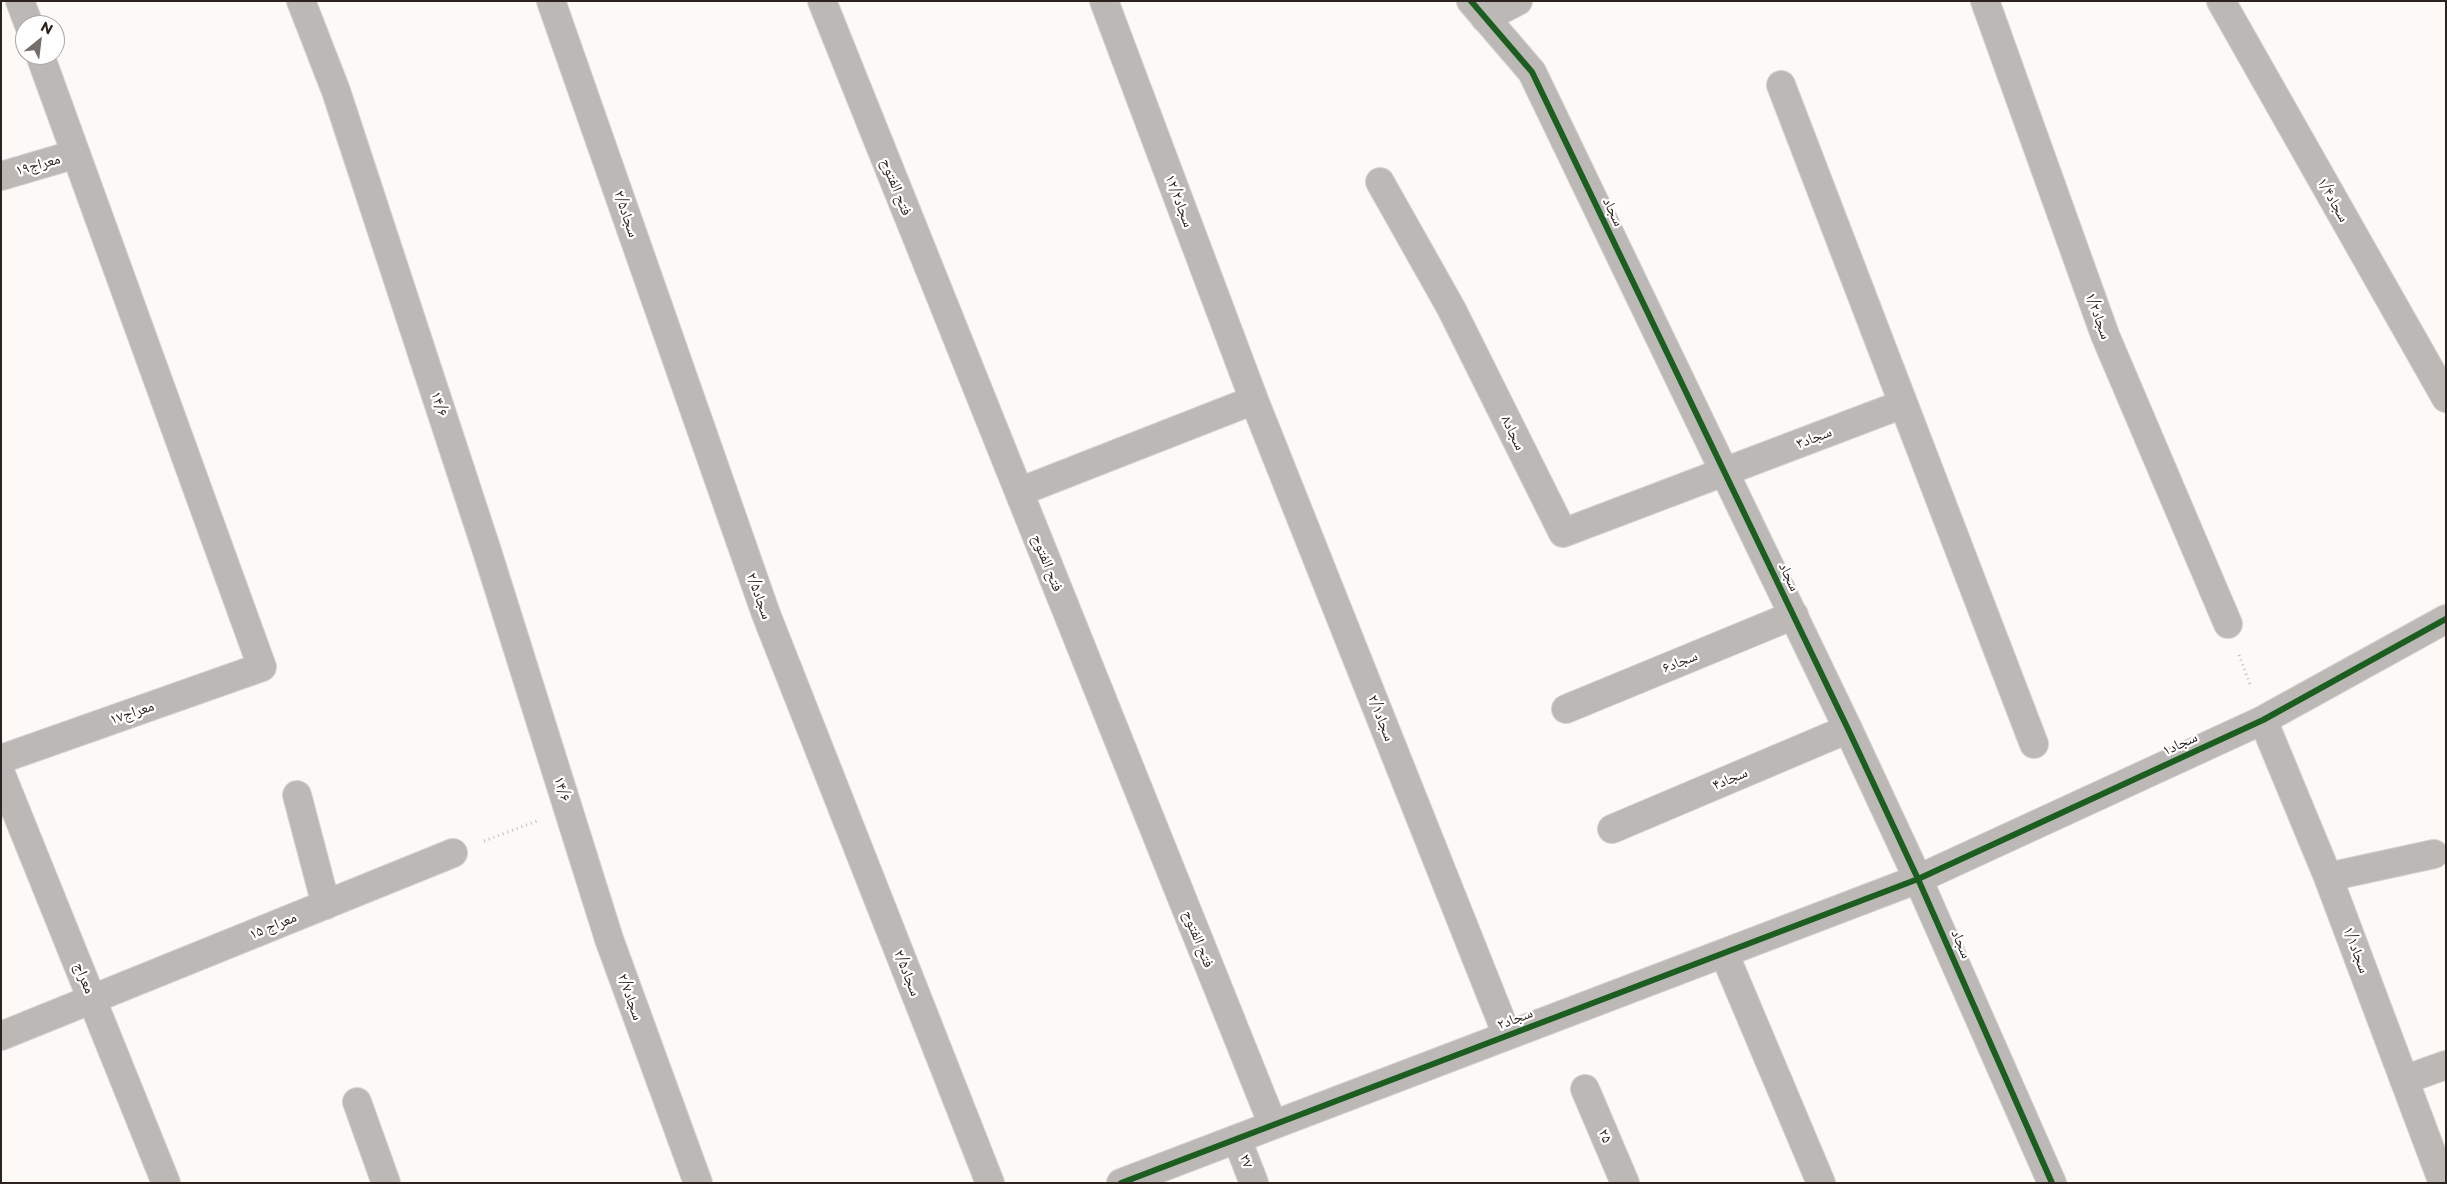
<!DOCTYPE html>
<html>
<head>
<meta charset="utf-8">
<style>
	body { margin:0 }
	#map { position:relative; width:2447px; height:1184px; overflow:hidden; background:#fcf9f7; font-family:Montserrat,sans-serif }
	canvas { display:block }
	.frame { position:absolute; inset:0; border:2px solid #2d231e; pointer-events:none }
	.north { position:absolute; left:15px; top:15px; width:50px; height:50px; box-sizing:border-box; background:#fff; border:1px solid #aba7a5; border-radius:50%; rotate:29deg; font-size:14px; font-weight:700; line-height:20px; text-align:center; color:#2d231e }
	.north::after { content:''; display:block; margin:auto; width:18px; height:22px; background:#756e6a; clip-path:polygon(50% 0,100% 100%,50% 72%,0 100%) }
</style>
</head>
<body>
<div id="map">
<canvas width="2447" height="1184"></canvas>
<div class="frame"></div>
<div class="north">N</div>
</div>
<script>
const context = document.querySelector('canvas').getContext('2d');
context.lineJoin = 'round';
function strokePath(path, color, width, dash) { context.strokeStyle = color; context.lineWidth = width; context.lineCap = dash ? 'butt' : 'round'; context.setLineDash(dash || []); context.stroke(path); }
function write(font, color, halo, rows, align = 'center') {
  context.font = font + ' Montserrat,"Noto Naskh Arabic",sans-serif'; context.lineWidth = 4.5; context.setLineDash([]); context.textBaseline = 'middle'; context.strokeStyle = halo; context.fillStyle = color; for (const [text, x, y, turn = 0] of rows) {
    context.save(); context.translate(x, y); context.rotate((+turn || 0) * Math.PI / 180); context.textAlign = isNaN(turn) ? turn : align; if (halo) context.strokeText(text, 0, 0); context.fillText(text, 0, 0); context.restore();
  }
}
const path = new Path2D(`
	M2239,655L2251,687
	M484,841L537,821`);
const minor = new Path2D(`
	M20,1L29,25
	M301,1L336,91L487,551L609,939L698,1183
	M551,1L766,614L990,1183
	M822,1L1273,1125
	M1104,1L1254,400L1507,1035
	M1985,1L2105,335L2228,624
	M2221,1L2446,398
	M1485,18L1518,1
	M1781,85L2034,744
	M1,176L76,154
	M1380,182L1451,308L1563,533L1903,404
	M1019,492L1254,400
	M1566,709L1794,615
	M2263,720L2328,877L2443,1183
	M1,759L262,667L40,55
	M297,795L326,905
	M1612,829L1848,729
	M2328,877L2434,854
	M1724,953L1821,1183
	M1,1036L453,853
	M2404,1080L2446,1065
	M1585,1089L1625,1183
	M357,1102L386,1183
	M1237,1139L1254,1183
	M1121,1183L1918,879L2263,720L2446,619`);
const tertiary = new Path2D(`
	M1471,1L1532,72L1848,729L1918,879L2052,1183
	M1,774L166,1183`);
const cycleway = new Path2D(`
	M1471,1L1532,72L1848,729L1918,879L2052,1183
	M1121,1183L1918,879L2263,720L2446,619`);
const streetNames = [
	["معراج۱۹",38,165,-16],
	["فتح الفتوح",896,187,68],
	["۱/۴سجاد",2333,200,60],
	["۱۲/۲سجاد",1179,201,69],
	["سجاد",1613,212,64],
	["۲/۵سجاد",626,214,71],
	["۱/۲سجاد",2098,316,70],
	["۱۴/۶",439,404,72],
	["۸سجاد",1513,433,64],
	["۳سجاد",1814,438,-21],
	["فتح الفتوح",1047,563,68],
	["سجاد",1789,577,64],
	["۲/۵سجاد",759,596,70],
	["۶سجاد",1680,662,-22],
	["معراج۱۷",132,713,-19],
	["۲/۱سجاد",1381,718,68],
	["۱سجاد",2180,744,-25],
	["۴سجاد",1730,779,-23],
	["۱۴/۶",562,789,73],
	["معراج ۱۵",273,926,-22],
	["فتح الفتوح",1198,939,68],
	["سجاد",1961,944,66],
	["۱/۱سجاد",2356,950,69],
	["۲/۵سجاد",907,973,68],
	["معراج",84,978,68],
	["سجاد۲/۷",630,997,70],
	["۲سجاد",1515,1019,-21],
	["۲۵",1605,1136,67],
	["۲۷",1246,1161,68]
];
strokePath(minor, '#d6d2d1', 30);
strokePath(tertiary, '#d6d2d1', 30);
strokePath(path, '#c0bdbb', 3, [1, 4]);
strokePath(minor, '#bcb8b6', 28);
strokePath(tertiary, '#bcb8b6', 28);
strokePath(cycleway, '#1b5e20', 6);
write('15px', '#2d231e', '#fff', streetNames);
</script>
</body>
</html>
